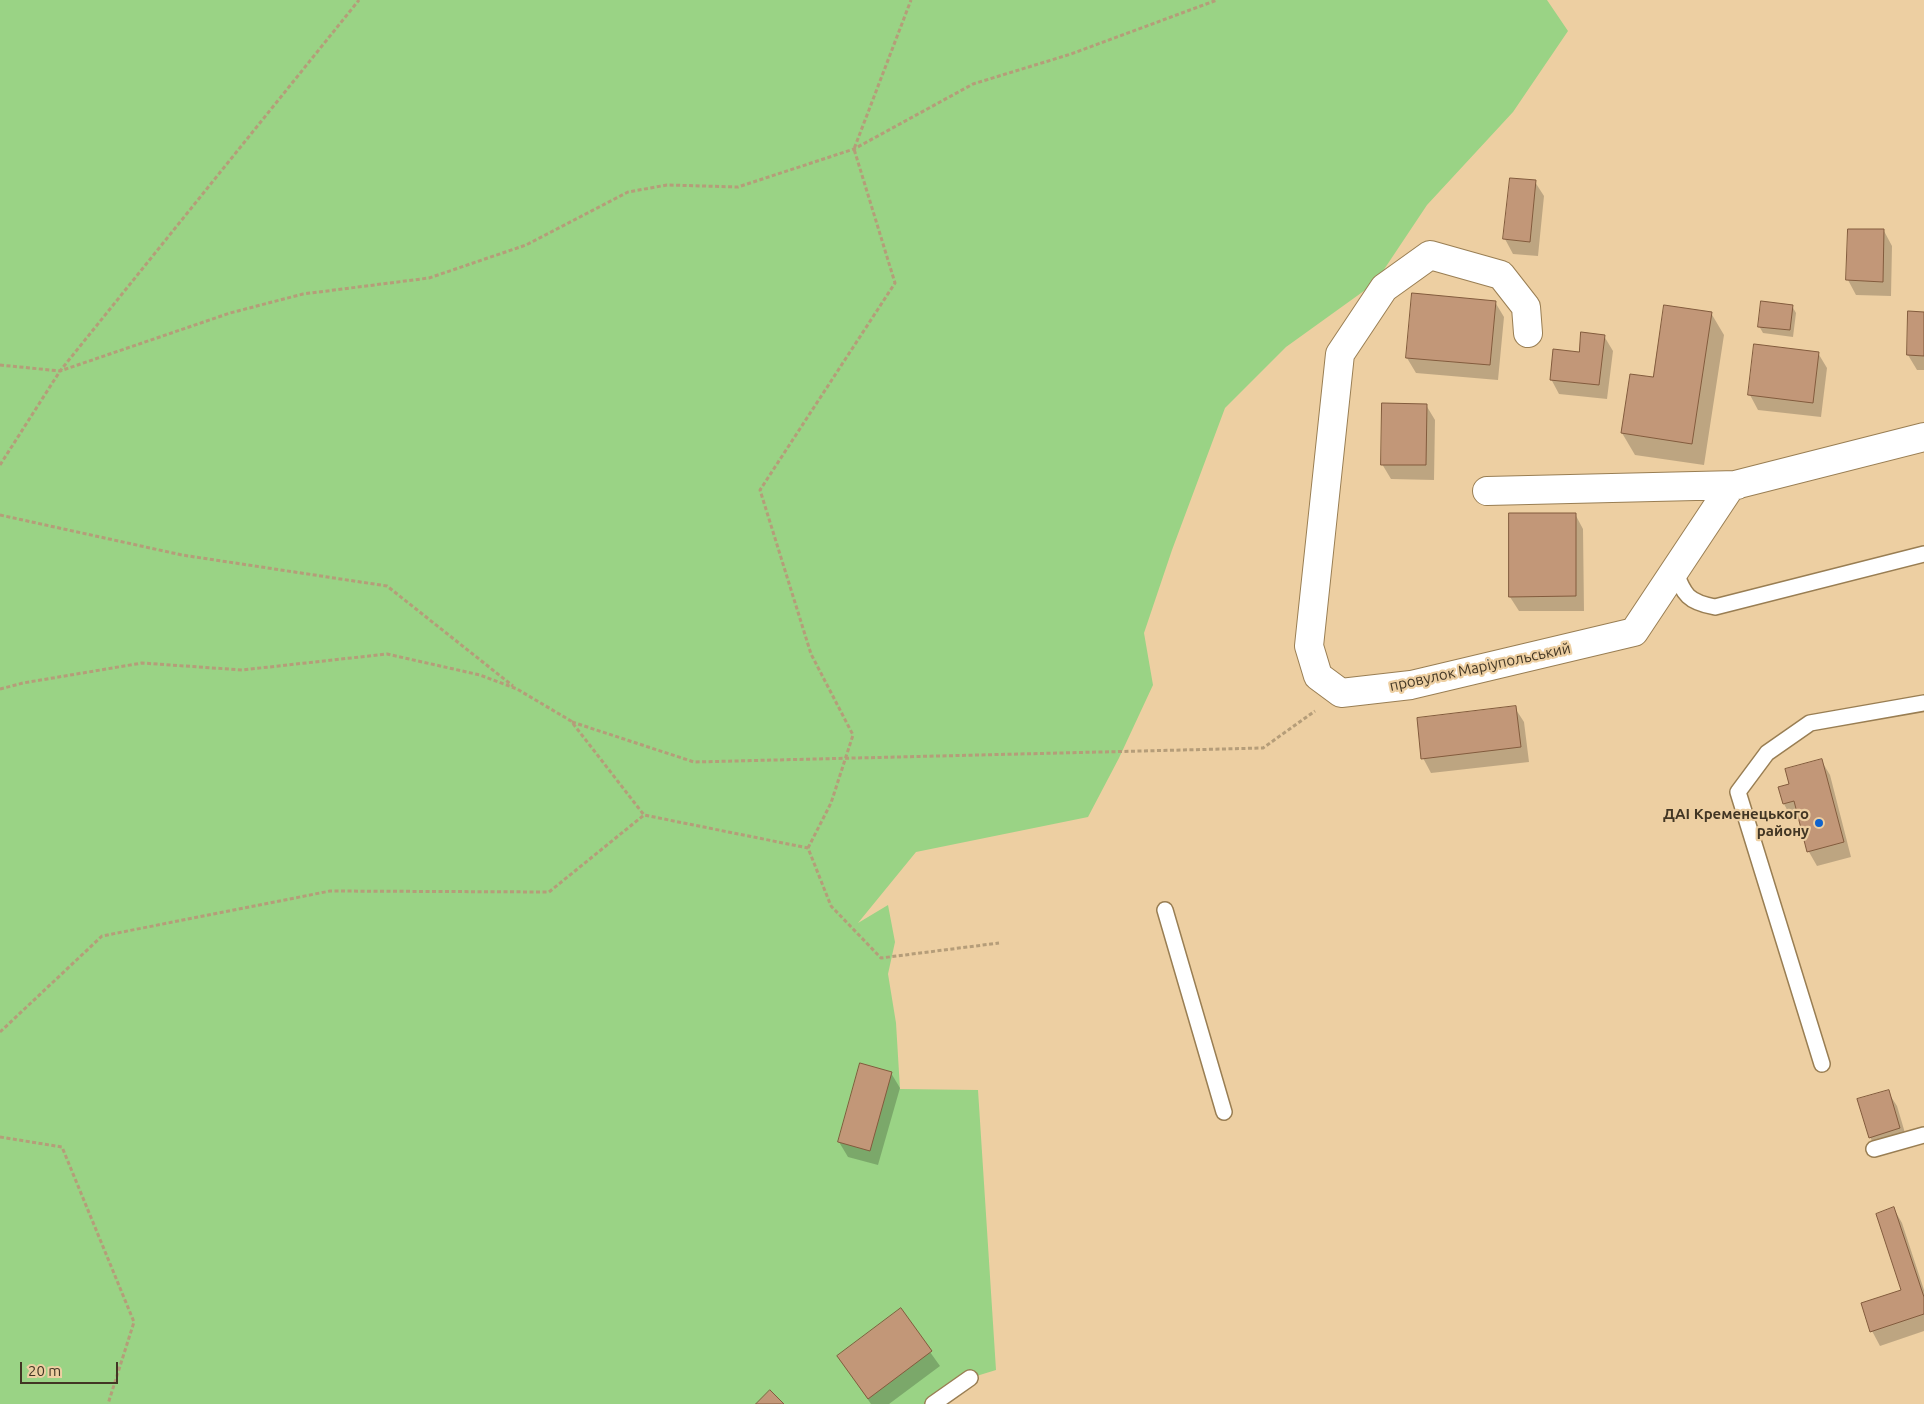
<!DOCTYPE html>
<html>
<head>
<meta charset="utf-8">
<style>
	body { margin:0 }
	#map { position:relative; width:1924px; height:1404px; overflow:hidden; background:#edcfa2; font-family:Ubuntu,sans-serif }
	canvas { display:block }
	.scale { position:absolute; left:20px; top:1362px; width:98px; height:22px; box-sizing:border-box; border:2px solid #423624; border-top:0; padding-left:6px; font-size:15px; line-height:18px; white-space:nowrap; color:#423624; -webkit-text-stroke:4px #edcfa2; paint-order:stroke }
</style>
</head>
<body>
<div id="map">
<canvas width="1924" height="1404"></canvas>
<div class="scale">20 m</div>
</div>
<script>
const context = document.querySelector('canvas').getContext('2d');
context.lineJoin = 'round';
function fill(path, color) { context.fillStyle = color; context.fill(path, 'evenodd'); }
function strokePath(path, color, width, dash) { context.strokeStyle = color; context.lineWidth = width; context.lineCap = dash ? 'butt' : 'round'; context.setLineDash(dash || []); context.stroke(path); }
function write(font, color, halo, rows, align = 'center') {
  context.font = font + ' Ubuntu,sans-serif'; context.lineWidth = 4.5; context.setLineDash([]); context.textBaseline = 'middle'; context.strokeStyle = halo; context.fillStyle = color; for (const [text, x, y, turn = 0] of rows) {
    context.save(); context.translate(x, y); context.rotate((+turn || 0) * Math.PI / 180); context.textAlign = isNaN(turn) ? turn : align; if (halo) context.strokeText(text, 0, 0); context.fillText(text, 0, 0); context.restore();
  }
}
const green = new Path2D(`
	M0,0H1547L1568,31L1513,112L1427,205L1375,283L1286,347L1225,408L1172,550L1144,633L1153,685L1119,758L1088,817L916,852L858,923L888,905L895,942L888,974L896,1023L900,1089L978,1090L996,1370L970,1378L933,1404H0Z`);
const shadow = new Path2D(`
	M1535,182L1544,196L1538,256L1513,254L1505,239Z
	M1884,231L1892,246L1891,296L1856,295L1848,280Z
	M1495,302L1504,317L1498,380L1416,373L1407,358Z
	M1792,306L1796,313L1793,337L1763,333L1759,326Z
	M1711,313L1724,335L1704,465L1635,455L1622,433L1654,379Z
	M1924,313V370H1917L1908,355Z
	M1604,336L1613,351L1607,399L1559,394L1551,379L1580,353Z
	M1818,353L1827,368L1821,417L1758,410L1750,395Z
	M1426,405L1435,420L1434,480L1391,479L1382,464Z
	M1575,514L1583,529L1584,611H1519L1510,597Z
	M1515,708L1524,722L1529,762L1431,773L1423,758Z
	M1821,760L1830,775L1851,857L1817,866L1809,852L1799,817L1792,819L1784,804L1791,785Z
	M891,1073L900,1088L878,1165L848,1157L839,1142Z
	M1888,1092L1897,1106L1908,1143L1878,1152L1870,1137Z
	M1894,1209L1902,1223L1924,1290V1331L1880,1346L1872,1331L1863,1304L1903,1291Z
	M900,1310L940,1366L889,1404H871L838,1356Z`);
const building = new Path2D(`
	M1510,178L1536,180L1530,242L1503,239Z
	M1848,229H1884L1883,282L1846,280Z
	M1412,293L1496,301L1490,365L1406,358Z
	M1761,301L1793,305L1790,330L1758,327Z
	M1664,305L1712,312L1692,444L1621,433L1630,374L1653,377Z
	M1908,311L1924,312V356L1907,355Z
	M1581,332L1605,335L1599,385L1550,380L1553,349L1579,352Z
	M1754,344L1819,352L1813,403L1748,395Z
	M1382,403L1427,404L1426,465H1381Z
	M1509,513H1576V596L1509,597Z
	M1516,706L1521,747L1421,759L1417,718Z
	M1822,759L1844,842L1807,852L1794,801L1783,804L1778,787L1789,784L1785,769Z
	M860,1063L892,1072L870,1151L838,1142Z
	M1889,1090L1900,1128L1869,1138L1857,1099Z
	M1894,1207L1924,1297V1314L1870,1332L1861,1303L1901,1290L1876,1214Z
	M901,1308L932,1351L868,1399L837,1356Z
	M770,1390L784,1404H756Z`);
const path = new Path2D(`
	M0,365L60,371L230,313L303,294L429,278L526,245L628,192L667,185L738,187L854,149L973,84L1071,54L1217,0
	M0,465L60,371L359,0
	M0,515L182,555L387,586L513,686
	M0,689L23,683L142,663L242,670L387,654L480,675L517,689L571,721L644,815L808,848L831,906L881,958L999,943
	M572,722L694,762L1263,748L1315,711
	M808,848L831,803L853,735L811,654L760,490L895,283L854,149L911,0
	M0,1032L102,936L330,891L549,892L644,815
	M0,1137L62,1147L134,1322L108,1404`);
const lane = new Path2D(`
	M1675,571C1684,595 1688,602 1715,607L1924,554
	M1165,910L1224,1112
	M1822,1064L1738,792L1767,753L1810,723L1924,703
	M1874,1149L1924,1135
	M933,1404L970,1378`);
const street = new Path2D(`
	M1528,333L1526,307L1501,275L1430,255L1384,288L1340,354L1309,646L1318,676L1341,693L1411,685L1634,632L1731,486L1924,437
	M1487,491L1737,485`);
const markers = [
	[1819,823,5,"#0f63cd"]
];
const streetNames = [
	["провулок Маріупольський",1480,667,-12]
];
const poiNames = [
	["ДАІ Кременецького",1809,814],
	["району",1809,831]
];
fill(green, '#9ad385');
fill(shadow, '#0003');
fill(building, '#c29778');
strokePath(building, '#825b3d', 1);
strokePath(lane, '#997e53', 18);
strokePath(street, '#997e53', 30);
strokePath(path, '#b59d79', 3, [4, 2.5]);
strokePath(lane, '#fff', 15);
strokePath(street, '#fff', 28);
for (const [x, y, r, color] of markers) { const dot = new Path2D(); dot.arc(x, y, r, 0, 2 * Math.PI); context.fillStyle = color; context.fill(dot); strokePath(dot, '#edcfa2', 2); }
write('15px', '#423624', '#edcfa2', streetNames);
write('bold 15px', '#423624', '#edcfa2', poiNames, 'right');
</script>
</body>
</html>
